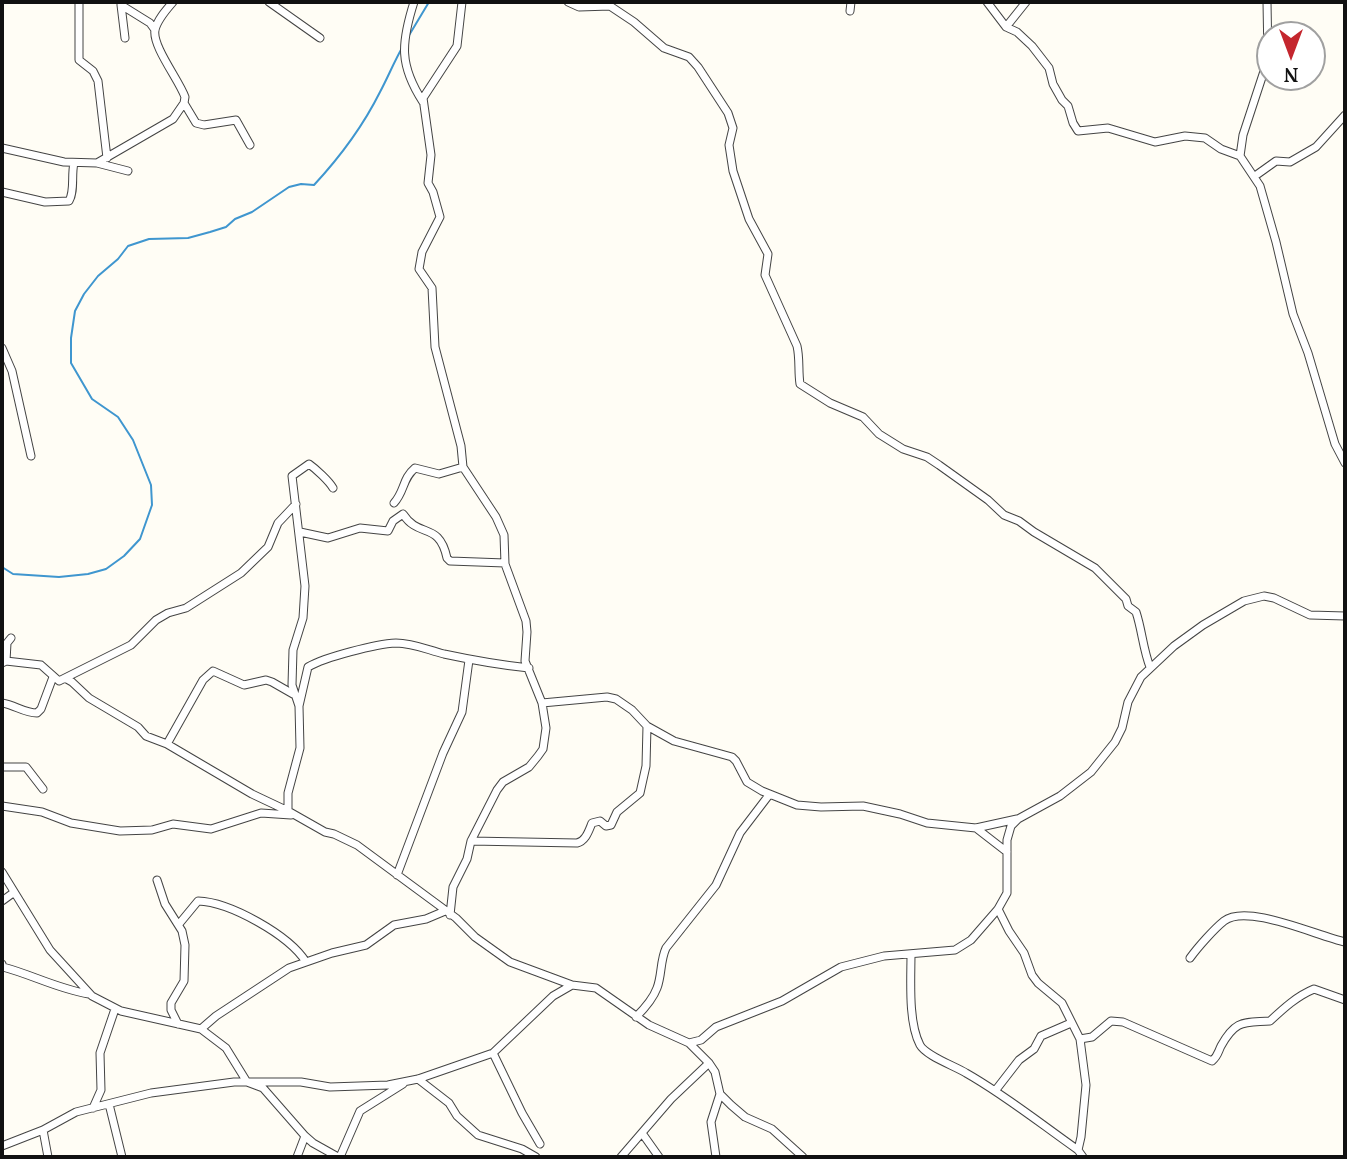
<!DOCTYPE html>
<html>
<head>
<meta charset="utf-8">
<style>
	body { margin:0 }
	#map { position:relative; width:1347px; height:1159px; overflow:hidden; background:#fffdf5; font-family:"PT Serif",serif }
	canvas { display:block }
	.frame { position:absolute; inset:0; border:4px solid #111; pointer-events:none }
	.north { position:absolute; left:1256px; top:21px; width:70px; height:70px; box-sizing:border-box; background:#fff; border:2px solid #a0a0a0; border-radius:50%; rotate:180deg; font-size:19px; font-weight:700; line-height:28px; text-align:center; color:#111 }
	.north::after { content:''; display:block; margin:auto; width:24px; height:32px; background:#c4262e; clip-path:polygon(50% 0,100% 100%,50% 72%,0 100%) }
</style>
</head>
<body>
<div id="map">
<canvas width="1347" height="1159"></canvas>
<div class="frame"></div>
<div class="north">N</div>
</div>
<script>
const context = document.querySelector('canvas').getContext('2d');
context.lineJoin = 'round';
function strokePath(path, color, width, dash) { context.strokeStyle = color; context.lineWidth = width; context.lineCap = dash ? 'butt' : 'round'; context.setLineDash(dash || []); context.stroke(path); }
const stream = new Path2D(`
	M408,37L429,2
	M2,567L13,574L59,577L88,574L106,569L124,556L140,539L152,505L151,485L133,440L118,417L92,399L71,363V338L75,311L84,294L98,276L118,259L128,246L149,239L188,238L210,232L226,227L235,219L252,212L289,187L301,184L314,185C340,157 363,126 380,92C388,77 394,62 402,48`);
const minor = new Path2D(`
	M79,2V60L93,71L98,81L107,158
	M121,2V5L150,23L155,30
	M269,2L320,38
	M414,2C401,43 399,65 423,102
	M568,2L579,7L610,6L634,22L664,48L689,57L698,67L728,113L733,128L729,145L733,171L749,219L768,254L765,275L797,346C800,359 798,371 800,384L830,403L863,417L879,434L903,449L927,457L939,465L988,500L1004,515L1019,521L1034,532L1095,568L1126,599L1128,606L1136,612C1142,630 1143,649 1150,667
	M987,2L1006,27L1017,32L1032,46L1049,68L1053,84L1062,100L1068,106L1073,123L1078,131L1108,128L1155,142L1185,136L1205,138L1221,149L1240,156
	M1267,2L1268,59L1243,135L1240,156L1260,186L1276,242L1293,314L1308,353L1335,444L1345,463
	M121,5L125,38
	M850,11L851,2
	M1006,27L1026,2
	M184,103L196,123L204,125L236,120L250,145
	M2,148L64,162L97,163L173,119L184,103L185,97C179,80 152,46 155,30C157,20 166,10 173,2
	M97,163L128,171
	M1255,176L1276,161L1290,162L1316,147L1345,115
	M2,192L45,202L69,201C75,191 71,175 74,163
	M2,348L12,371L31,456
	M333,488C329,481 316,469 309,464L292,476L305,586L303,618L293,650L292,685L299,706L300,748L288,793V811L325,832L334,834L357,845L456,918L475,937L510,962L572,985
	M394,503C405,491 402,479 415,468L439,474L463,467
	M300,532L328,538L360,528L388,531L393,521L403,514C419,539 439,521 447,558L450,561L505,563
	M6,661L7,643L11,638
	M2,663L6,661L41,665L59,681L131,645L156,620L168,613L186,608L241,573L268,547L278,523L296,504
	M65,678L72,682L89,698L138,727L146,736L167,744L252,794L288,811
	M2,703C15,705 24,713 37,713L41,709L53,677
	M542,703L607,697L616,699L632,710L647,726L674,741L732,757L736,761L747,782L762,791L797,805L821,807L863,806L900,814L927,823L976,828L1017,819
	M299,706L308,667C325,657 376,644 396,643C413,643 428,650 444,654C472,660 500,665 529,668
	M167,744L203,680L213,671L244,685L266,680L272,682L293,694
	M2,767H26L43,789
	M2,806L42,812L71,823L120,831L152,830L173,824L211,829L261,813L291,815
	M976,828L1007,852
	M471,841L577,843C586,841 589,830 592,823L600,821L606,826L611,825L617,812L640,793L646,766L647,726
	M2,872L50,950L92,996L121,1011L201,1029L226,1048L247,1082L263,1088L305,1136L313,1143L338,1157
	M397,875L443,753L462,712L469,660
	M157,880L165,904L182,931L185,945L184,981L171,1003V1010L178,1024
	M2,901L13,893
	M998,909L1009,931L1024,953L1032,975L1038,983L1062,1003L1080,1039L1086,1085L1081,1137L1078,1150
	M450,915L453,887L467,859L471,841L497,790L503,782L529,767L538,756L543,749L546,728L542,703L525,661L527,632L526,621L505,564L504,535L496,517L463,467L461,446L435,347L432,288L419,269L422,252L440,217L433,192L428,183L431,155L423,98L457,46L462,2
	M179,924L198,901C230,902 289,935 306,962
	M911,954C911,980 908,1022 920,1045C926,1056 955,1066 966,1073C1005,1095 1041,1124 1078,1150L1083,1157
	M1190,958C1198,947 1214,929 1224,921C1247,903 1317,936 1345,942
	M2,964L3,967C33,975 58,989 89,994
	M636,1017C644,1009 653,999 657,988C662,975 660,961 666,948L716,885L740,833L769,795
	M201,1029L216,1016L289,968L332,953L366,945L394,925L426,919L445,911
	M1080,1039L1092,1037L1111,1021L1123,1022L1212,1061C1218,1056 1218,1052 1221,1046C1236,1019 1244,1023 1270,1021C1284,1008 1297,996 1314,989L1345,1000
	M689,1043L709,1063L715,1072L720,1094L731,1105L745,1117L772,1129L803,1157
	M493,1053L522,1113L540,1144
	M418,1079L449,1103L457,1116L478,1135L522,1149L536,1157
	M995,1091L1019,1060L1034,1049L1041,1036L1071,1023
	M109,1104L122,1157
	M93,1108L101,1090L100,1053L115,1009
	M43,1130L48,1157
	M642,1133L659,1157
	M2,1146L43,1130L76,1112L151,1093L234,1082H301L330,1087L388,1085L418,1079L493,1053L553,996L572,985L596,988L649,1025L689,1043L701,1040L716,1027L782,1001L841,967L884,956L955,950L971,940L998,909L1007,893V840L1011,826L1018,819L1060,796L1091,772L1115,742L1122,728L1128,702L1141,677L1174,646L1203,625L1244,601L1264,596L1274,598L1310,615L1345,616
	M297,1157L305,1136
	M340,1157L360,1111L403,1084
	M621,1157L671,1099L709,1063
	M716,1157L711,1122L720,1094`);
strokePath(stream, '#3f96cf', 2);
strokePath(minor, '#444', 9);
strokePath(minor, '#fff', 7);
</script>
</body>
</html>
